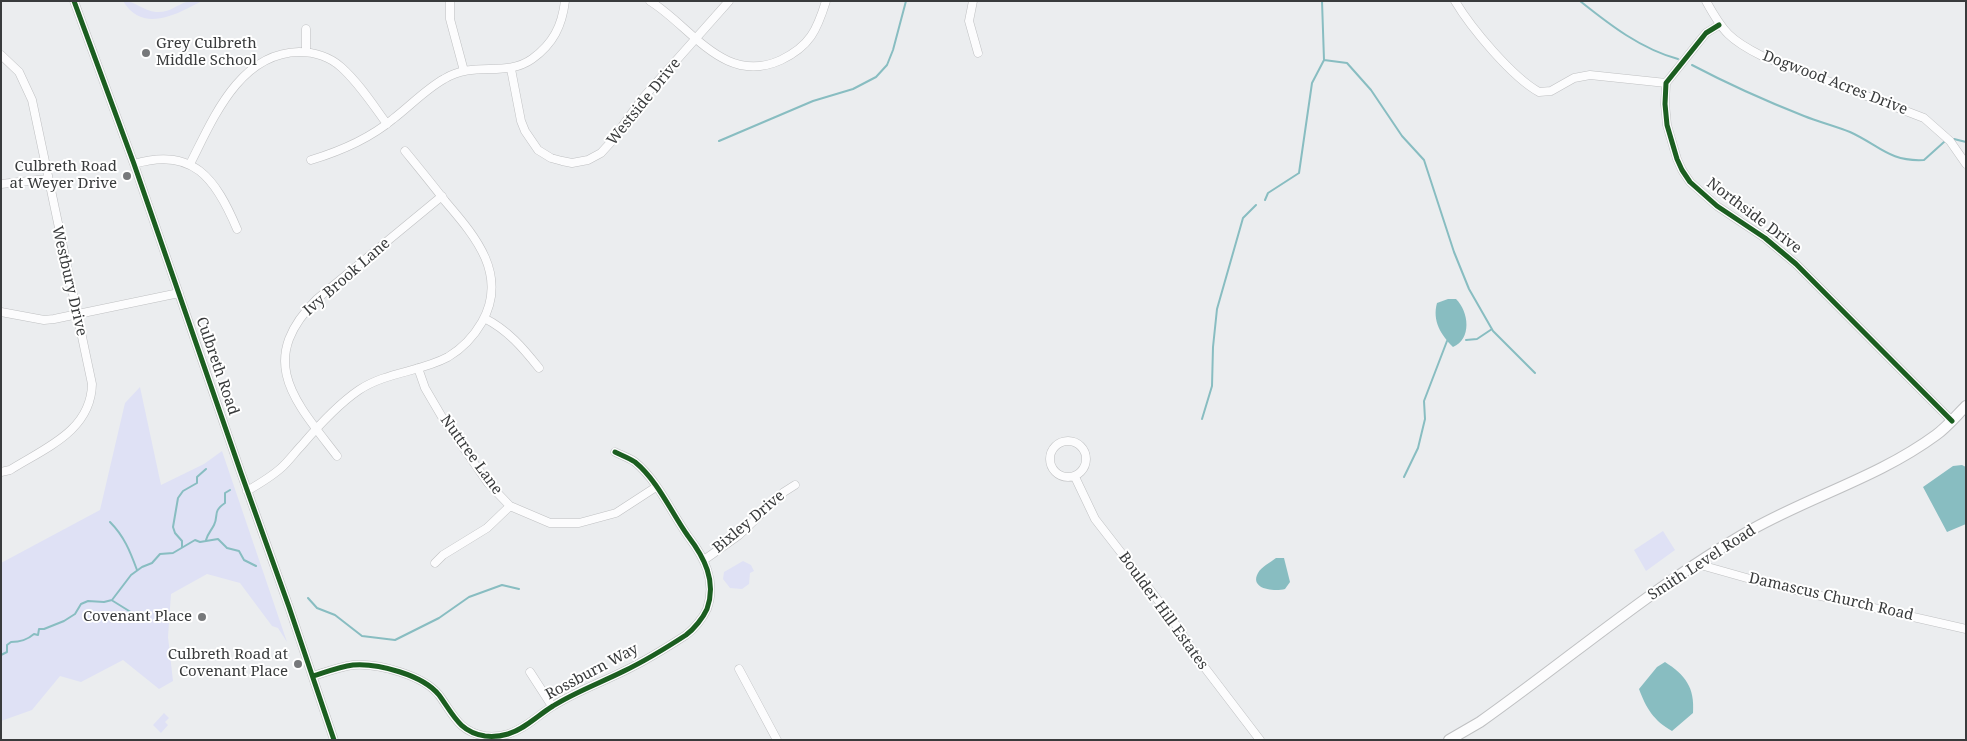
<!DOCTYPE html>
<html>
<head>
<meta charset="utf-8">
<style>
	body { margin:0 }
	#map { position:relative; width:1967px; height:741px; overflow:hidden; background:#ebedef; font-family:"Noto Serif",serif }
	canvas { display:block }
	.frame { position:absolute; inset:0; border:2px solid #393b3c; pointer-events:none }
</style>
</head>
<body>
<div id="map">
<canvas width="1967" height="741"></canvas>
<div class="frame"></div>
</div>
<script>
const context = document.querySelector('canvas').getContext('2d');
context.lineJoin = 'round';
function fill(path, color) { context.fillStyle = color; context.fill(path, 'evenodd'); }
function strokePath(path, color, width, dash) { context.strokeStyle = color; context.lineWidth = width; context.lineCap = dash ? 'butt' : 'round'; context.setLineDash(dash || []); context.stroke(path); }
function write(font, color, halo, rows, align = 'center') {
  context.font = font + ' "Noto Serif",serif'; context.lineWidth = 4; context.setLineDash([]); context.textBaseline = 'middle'; context.strokeStyle = halo; context.fillStyle = color; for (const [text, x, y, turn = 0] of rows) {
    context.save(); context.translate(x, y); context.rotate((+turn || 0) * Math.PI / 180); context.textAlign = isNaN(turn) ? turn : align; if (halo) context.strokeText(text, 0, 0); context.fillText(text, 0, 0); context.restore();
  }
}
const green = new Path2D(`
	M123,1C136,1 143,11 156,12C169,13 175,6 186,2C191,0 197,1 202,1C177,14 143,34 123,1Z
	M140,387L161,485L204,464L222,451L287,642L278,628L272,626L240,583L207,574L171,594L168,637L173,681L159,689L123,660L81,682L60,676L32,710L1,721V563L100,510L125,403Z
	M1663,531L1675,550L1646,571L1634,550Z
	M743,561L751,565L754,571L750,573L749,584L742,589L730,588L723,579L724,572Z
	M164,713L169,718L165,722L168,725L161,733L153,725Z`);
const water = new Path2D(`
	M1448,299H1456C1469,312 1472,339 1453,347C1441,335 1432,321 1437,303Z
	M1962,465L1966,467V524L1947,532L1923,487L1953,466Z
	M1276,558H1284L1290,582L1285,589C1274,592 1249,589 1258,573C1261,567 1271,562 1276,558Z
	M1665,662C1685,675 1695,687 1693,713L1672,731C1654,721 1646,708 1639,689L1657,667Z`);
const stream = new Path2D(`
	M1580,1C1610,25 1641,49 1678,59
	M1324,60L1347,63L1371,90L1402,136L1424,160L1454,252L1469,289L1493,331L1535,373
	M1692,65C1728,84 1766,101 1804,116C1819,122 1835,126 1850,132C1879,145 1889,162 1924,160L1944,142
	M1954,139L1966,142
	M719,141L813,101L853,89L876,77L887,65L893,50L906,1
	M1265,200L1268,193L1299,173L1312,83L1324,60L1322,1
	M1466,340L1477,339L1492,329
	M1202,419L1212,386L1213,347L1217,309L1243,218L1256,205
	M1404,477L1418,448L1425,419L1424,401L1447,341
	M110,522C124,536 130,551 137,570
	M206,540C208,533 211,531 214,525C219,515 212,512 225,503V493L230,490
	M182,547V541L175,533L173,527L178,498L183,491L197,483V477L206,469
	M308,598L317,608L335,615L362,636L395,640L439,618L469,597L502,585L519,589
	M113,601L142,619
	M1,655L7,652V645L11,642C21,642 27,640 34,634L38,635L39,629H44L64,621L75,614L81,604L88,601L104,602L112,600L131,575L142,567L152,563L160,554L173,553L195,540L200,542L218,539L227,548L239,551L244,560L256,566`);
const minor = new Path2D(`
	M74,1L134,164L241,473L289,607L334,740
	M450,1V19L464,71
	M650,1C692,27 724,86 781,60C810,46 817,30 826,1
	M973,1L969,21L978,53
	M1455,1C1471,28 1512,77 1539,92L1551,91L1574,78L1590,75L1666,83
	M1706,1C1723,32 1730,40 1762,56L1924,118L1950,141L1966,164
	M1719,25L1706,33L1666,83L1665,104L1667,125L1677,159L1682,170L1690,182L1717,206L1765,238L1796,264L1952,421
	M306,52V29
	M1,55L19,72L32,100L92,384C91,431 45,448 10,470L1,472
	M511,69L521,121L525,131L538,150L551,158L562,161L572,163L588,160L601,153L611,142L642,99L729,1
	M311,160C341,151 369,139 393,119C410,106 426,89 444,79C475,60 505,78 532,59C553,44 562,26 565,1
	M134,164C193,146 216,179 237,229
	M190,164C213,119 239,53 299,52C314,52 330,57 341,67C359,83 373,105 387,124
	M1,184L47,179
	M1,312L44,320L54,319L179,293
	M484,318C508,330 523,348 539,368
	M418,368L425,388L442,417L488,483L510,506L550,523H579L616,513L656,487
	M1050 459a18 18 0 1 1 36 0a18 18 0 1 1-36 0Z
	M337,456C295,401 255,361 317,299L442,196
	M1075,477L1095,519L1168,613L1202,664L1260,740
	M247,491C259,484 271,477 281,468C289,461 295,452 302,445C319,425 337,405 359,390C386,372 420,372 448,357C463,348 474,336 482,322C509,274 474,235 445,201C432,184 418,167 405,151
	M704,560L739,535L784,492L795,485
	M435,563L443,555L487,528L510,506
	M1697,564L1768,584L1966,629
	M739,669L777,740
	M530,672L552,706
	M313,676C326,672 339,667 353,665C378,663 423,675 439,695C453,714 459,732 485,736C493,737 501,736 508,734C525,729 538,715 553,706C575,692 600,683 624,671C645,661 666,648 686,635C694,629 703,618 707,609C717,581 704,557 688,536C671,512 658,481 635,462C629,458 621,455 615,452`);
const major = new Path2D(`
	M1449,740L1480,722C1569,659 1656,584 1751,530C1811,496 1879,477 1936,435C1947,427 1956,416 1966,406`);
const cycleway = new Path2D(`
	M74,1L134,164L241,473L289,607L334,740
	M1719,25L1706,33L1666,83L1665,104L1667,125L1677,159L1682,170L1690,182L1717,206L1765,238L1796,264L1952,421
	M313,676C326,672 339,667 353,665C378,663 423,675 439,695C453,714 459,732 485,736C493,737 501,736 508,734C525,729 538,715 553,706C575,692 600,683 624,671C645,661 666,648 686,635C694,629 703,618 707,609C717,581 704,557 688,536C671,512 658,481 635,462C629,458 621,455 615,452`);
const markers = [
	[146,53,5,"#77797b"],
	[127,176,5,"#77797b"],
	[202,617,5,"#77797b"],
	[298,664,5,"#77797b"]
];
const poiNames = [
	["Grey Culbreth",156,44,"left"],
	["Middle School",156,61,"left"],
	["Culbreth Road",117,167],
	["at Weyer Drive",117,184],
	["Covenant Place",192,617],
	["Culbreth Road at",288,655],
	["Covenant Place",288,672]
];
const streetNames = [
	["Dogwood Acres Drive",1835,83,21],
	["Westside Drive",644,102,-51],
	["Northside Drive",1754,216,37],
	["Ivy Brook Lane",347,277,-41],
	["Westbury Drive",69,281,77],
	["Culbreth Road",217,366,71],
	["Nuttree Lane",471,455,54],
	["Bixley Drive",749,522,-40],
	["Smith Level Road",1702,563,-33],
	["Damascus Church Road",1831,597,13],
	["Boulder Hill Estates",1163,611,54],
	["Rossburn Way",592,672,-28]
];
fill(green, '#dfe1f5');
fill(water, '#88bdc1');
strokePath(stream, '#88bdc1', 2);
strokePath(minor, '#bfc0c2', 9);
strokePath(major, '#bfc0c2', 12);
strokePath(minor, '#fcfcfd', 8);
strokePath(major, '#fcfcfd', 10);
strokePath(cycleway, '#1b5e20', 5);
for (const [x, y, r, color] of markers) { const dot = new Path2D(); dot.arc(x, y, r, 0, 2 * Math.PI); context.fillStyle = color; context.fill(dot); strokePath(dot, '#fff', 2); }
write('15px', '#393b3c', '#fff', poiNames, 'right');
write('15px', '#393b3c', '#fff', streetNames);
</script>
</body>
</html>
